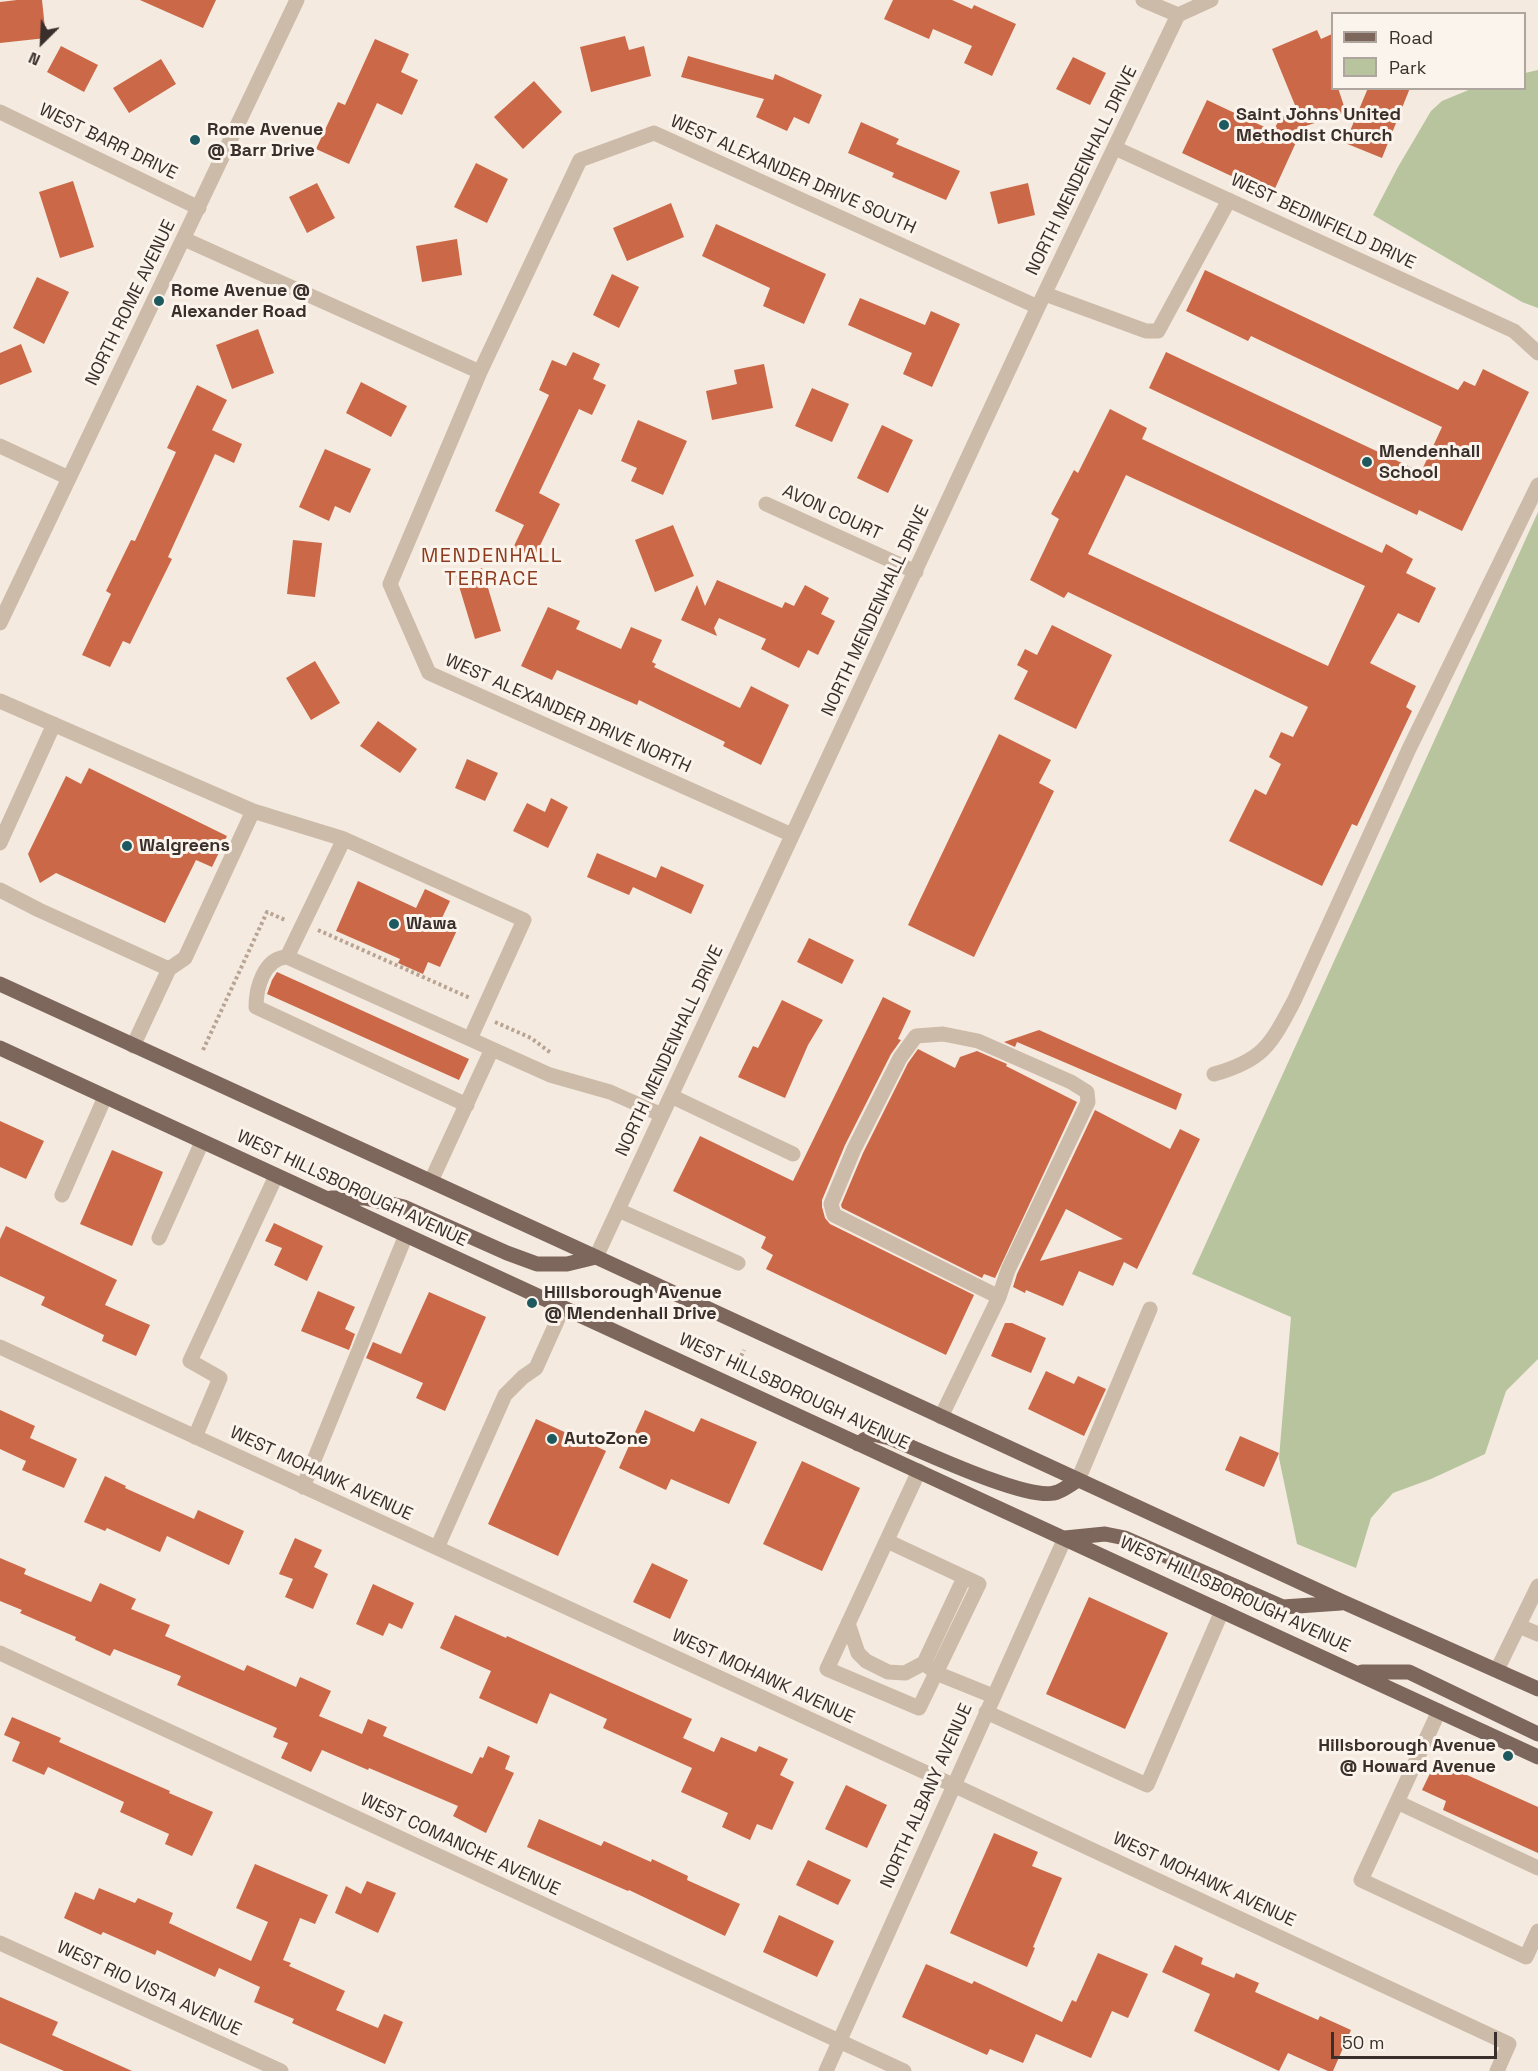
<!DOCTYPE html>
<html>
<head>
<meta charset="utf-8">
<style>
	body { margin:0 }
	#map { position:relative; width:1538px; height:2071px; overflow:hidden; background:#f4eadf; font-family:"Space Grotesk",sans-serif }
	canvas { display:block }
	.legend { position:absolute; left:1331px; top:12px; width:195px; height:78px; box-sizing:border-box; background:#fbf4ec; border:2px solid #aea59e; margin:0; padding:8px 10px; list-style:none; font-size:18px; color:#3a2f2a }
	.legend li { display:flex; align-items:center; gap:12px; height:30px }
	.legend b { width:30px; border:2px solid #aea59e }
	.north { position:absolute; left:12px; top:12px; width:60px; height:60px; -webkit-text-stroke:4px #fbf4ec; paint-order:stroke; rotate:204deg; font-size:16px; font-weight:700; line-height:24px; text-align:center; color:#3a2f2a }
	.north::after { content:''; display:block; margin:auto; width:21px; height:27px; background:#3a2f2a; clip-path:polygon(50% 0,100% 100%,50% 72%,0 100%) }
	.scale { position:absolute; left:1331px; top:2032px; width:166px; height:27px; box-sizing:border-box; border:3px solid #3a2f2a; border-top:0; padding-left:8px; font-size:18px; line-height:21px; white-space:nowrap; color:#3a2f2a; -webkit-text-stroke:4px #fbf4ec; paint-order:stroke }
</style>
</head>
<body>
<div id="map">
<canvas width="1538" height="2071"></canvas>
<ul class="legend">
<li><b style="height:8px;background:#7d665b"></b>Road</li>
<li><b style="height:16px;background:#b7c49e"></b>Park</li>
</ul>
<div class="north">N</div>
<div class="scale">50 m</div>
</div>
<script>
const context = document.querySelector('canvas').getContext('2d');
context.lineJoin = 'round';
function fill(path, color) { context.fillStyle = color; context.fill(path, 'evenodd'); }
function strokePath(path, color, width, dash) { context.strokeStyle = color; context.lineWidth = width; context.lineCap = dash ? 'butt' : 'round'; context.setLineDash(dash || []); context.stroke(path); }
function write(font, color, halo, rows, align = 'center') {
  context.font = font + ' "Space Grotesk",sans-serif'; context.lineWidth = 6; context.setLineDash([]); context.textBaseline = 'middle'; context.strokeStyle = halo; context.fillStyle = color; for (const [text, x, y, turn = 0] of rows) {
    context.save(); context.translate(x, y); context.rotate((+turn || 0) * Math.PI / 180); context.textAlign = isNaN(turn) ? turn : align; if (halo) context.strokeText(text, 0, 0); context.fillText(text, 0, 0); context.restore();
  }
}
const green = new Path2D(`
	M1538,70V308L1522,302L1373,215L1398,167L1431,111L1442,101L1471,89L1524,88L1525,73Z
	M1538,512V1359L1506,1391L1485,1454L1431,1479L1393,1493L1371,1518L1356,1568L1297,1544L1279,1458L1291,1317L1192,1274Z`);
const building = new Path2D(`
	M17,0H42L46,38L0,43V2Z
	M140,0H216L203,28Z
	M893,0H952L972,9L974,5L1016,24L992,76L964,63L972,46L933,29L929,39L884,19Z
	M1317,30L1321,39L1332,34V88H1338L1346,112L1303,127L1272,195L1182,153L1207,100L1273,131L1281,117L1297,110L1272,49Z
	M625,36L629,50L644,46L651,76L591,92L580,47Z
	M375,39L409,54L401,72L418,80L402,115L377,103L349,164L316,149L338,102L345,105Z
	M61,46L98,65L84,92L47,72Z
	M688,56L773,80L775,74L822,95L809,124L794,117L787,131L756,117L764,99L681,77Z
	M1073,57L1106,73L1090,105L1056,89Z
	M161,59L176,84L129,113L113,88Z
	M534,81L562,112L523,149L494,117Z
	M1368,88H1410L1382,158L1345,143Z
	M861,122L899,139L896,144L960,171L946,200L892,177L894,173L848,153Z
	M476,163L508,179L487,223L454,207Z
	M73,181L94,247L60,258L39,192Z
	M317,183L335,218L307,233L289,197Z
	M1028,183L1035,215L998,224L990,192Z
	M671,203L684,237L627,261L613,228Z
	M716,224L826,274L804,324L763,306L770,288L702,256Z
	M457,239L462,275L422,282L416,246Z
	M1205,270L1458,390L1464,381L1475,386L1483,369L1529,392L1462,531L1419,510L1417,515L1149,388L1166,352L1421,472L1442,427L1251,336L1248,341L1186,311Z
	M612,274L639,287L619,328L593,315Z
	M37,277L69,292L44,344L13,328Z
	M860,298L925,325L931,311L960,324L932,387L903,374L912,353L848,325Z
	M258,329L274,373L232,389L216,345Z
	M21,344L32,372L0,385V353Z
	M573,352L600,364L593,379L606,385L592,415L579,409L539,493L560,504L534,558L513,548L524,525L495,511L549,395L539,390L552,360L566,366Z
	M764,364L773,408L712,420L706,391L737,384L734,370Z
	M361,382L407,406L391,437L346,413Z
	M197,385L227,400L212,430L242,444L234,463L215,454L168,557L172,559L130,644L123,641L110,667L82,655L111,594L106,591L131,540L135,541L176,452L167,448Z
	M812,388L849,404L832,442L795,426Z
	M1110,409L1147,428L1142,439L1382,553L1386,544L1413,559L1406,573L1436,588L1419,623L1398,613L1370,663L1416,686L1406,707L1412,711L1357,826L1352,824L1322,886L1229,841L1255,789L1266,795L1281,764L1269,757L1281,732L1293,737L1308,707L1068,592L1064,598L1030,580L1059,519L1051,514L1074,470L1078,473ZM1126,475L1365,586L1328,666L1088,554Z
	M638,420L687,441L663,495L631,481L637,468L621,461Z
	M882,425L913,440L888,493L857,478Z
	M325,449L371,469L350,513L335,506L329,521L299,507Z
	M673,525L694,576L655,592L635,540Z
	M293,540L322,543L315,597L287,594Z
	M482,568L501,631L475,639L456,576Z
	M717,580L782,608L785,602L794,606L805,585L829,598L821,614L835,621L818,655L808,650L799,668L761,649L766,639L719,618L714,628L717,636L681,620L697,585L705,606Z
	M548,607L580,621L576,629L621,649L631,627L662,640L652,662L656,664L654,667L740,708L751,686L789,705L761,765L723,746L725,742L639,700L637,705L557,670L552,680L521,666Z
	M1052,625L1112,655L1076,729L1014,699L1028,671L1017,665L1025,649L1037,655Z
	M315,661L340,703L311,720L286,678Z
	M378,721L417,749L400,773L360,746Z
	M999,734L1051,760L1039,783L1054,791L974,957L908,925Z
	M467,759L498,773L485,801L455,788Z
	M89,768L227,836L212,867L196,860L165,923L56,873L40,883L28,854L66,776L81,784Z
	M551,798L568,807L548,848L513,831L527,803L545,812Z
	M597,853L656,878L661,866L704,885L691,914L633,887L629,895L587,877Z
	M358,881L416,908L425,889L450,901L441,920L458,928L440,967L428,962L423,974L398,963L400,959L336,931Z
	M809,938L854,960L842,984L797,962Z
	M277,972L469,1059L459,1080L267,994L272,980Z
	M883,997L911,1011L898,1039L901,1040L891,1054L845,1145L822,1200V1207L825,1218L830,1224L974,1295L946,1355L766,1269L773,1255L761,1248L766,1237L673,1191L700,1136L793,1181Z
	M782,1000L823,1020L808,1045L785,1098L738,1077L753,1046L758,1048Z
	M1039,1030L1182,1094L1176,1110L1017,1042L1015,1047L1004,1042Z
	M918,1049L955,1068L960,1057L977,1051L1007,1064L1006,1066L1077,1102L995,1278L984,1274L982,1278L842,1208L841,1205L863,1153L908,1063Z
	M1095,1110L1170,1149L1180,1129L1200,1139L1137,1269L1124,1262L1113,1286L1079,1271L1063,1306L1026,1290L1025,1293L1013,1287L1017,1274ZM1066,1209L1123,1239L1040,1261Z
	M0,1121L44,1141L26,1179L0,1167Z
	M112,1150L163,1172L132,1246L80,1224Z
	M274,1223L323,1246L307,1281L274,1265L282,1248L265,1241Z
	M6,1226L117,1280L105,1305L150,1325L136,1356L102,1341L104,1335L41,1305L45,1297L0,1276V1239Z
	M318,1291L355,1307L345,1329L355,1334L349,1350L301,1331Z
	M429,1292L486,1317L445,1411L416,1398L423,1383L366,1358L373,1342L401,1354Z
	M1005,1323H1012L1046,1338L1031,1373L991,1356Z
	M1046,1371L1074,1384L1078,1376L1106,1389L1084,1436L1028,1409Z
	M0,1410L35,1426L30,1438L77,1459L64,1488L22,1470L26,1461L0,1449Z
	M645,1410L694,1432L701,1418L757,1442L729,1504L671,1479L666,1490L619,1468Z
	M536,1419L606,1451L558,1556L488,1524Z
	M1240,1436L1279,1453L1264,1487L1225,1470Z
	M802,1461L860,1488L822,1571L763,1544Z
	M105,1476L126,1486L125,1488L194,1519L198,1510L244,1531L229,1565L167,1536L160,1552L107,1528L105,1531L84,1522Z
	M295,1538L322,1550L314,1567L328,1574L313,1609L285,1597L293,1579L279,1574Z
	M0,1558L26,1569L24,1574L91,1602L100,1583L136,1599L131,1609L170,1625L165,1636L244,1671L247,1665L296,1687L300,1677L331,1691L319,1716L362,1734L368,1719L387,1727L383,1736L472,1774L480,1757L483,1758L488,1746L510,1756L505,1769L514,1773L486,1833L453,1816L458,1806L369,1768L368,1770L322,1750L311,1772L281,1758L288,1743L273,1737L277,1728L177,1685L181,1676L114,1649L110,1656L75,1640L76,1637L20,1613L22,1610L0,1601Z
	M652,1563L688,1580L670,1619L633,1602Z
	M373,1584L414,1603L402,1629L389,1623L383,1636L356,1624Z
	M1089,1597L1168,1633L1125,1729L1046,1694Z
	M455,1615L506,1638L507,1636L692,1719L683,1738L714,1752L721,1737L756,1752L759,1746L788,1759L780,1775L794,1782L772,1830L757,1824L750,1840L722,1827L728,1813L681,1792L692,1768L603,1728L607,1719L550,1693L537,1724L479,1698L491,1671L440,1648Z
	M12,1717L61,1738L59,1742L170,1791L169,1793L213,1812L192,1856L165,1844L169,1834L120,1812L124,1802L48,1767L44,1775L12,1761L20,1742L4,1735Z
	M1436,1761L1538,1807V1853L1443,1810L1446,1801L1422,1790Z
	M846,1785L887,1805L867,1848L825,1829Z
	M539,1819L601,1846L604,1841L651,1862L652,1859L688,1876L687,1880L740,1904L725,1936L629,1890L628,1891L527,1847Z
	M994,1833L1038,1852L1032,1866L1062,1878L1033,1947L1035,1948L1027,1967L950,1933Z
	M808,1860L851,1880L838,1905L796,1885Z
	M255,1864L328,1895L315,1924L300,1918L283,1960L291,1963L289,1966L345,1991L336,2010L378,2028L384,2014L403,2022L385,2064L292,2023L294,2019L254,2002L260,1987L219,1968L215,1977L157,1950L155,1955L103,1932L101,1935L64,1918L75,1892L94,1900L99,1888L135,1903L138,1898L173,1913L169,1923L251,1961L268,1922L236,1908Z
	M367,1881L396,1893L378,1933L335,1913L346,1886L361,1894Z
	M779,1915L834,1941L817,1977L763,1952Z
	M1175,1945L1203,1958L1201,1964L1234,1978L1236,1973L1259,1983L1255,1992L1318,2020L1320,2016L1351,2030L1333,2071H1328L1288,2053L1279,2071L1194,2031L1210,1994L1162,1972Z
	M1098,1953L1148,1974L1128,2018L1112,2011L1091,2058L1036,2034L1023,2063L990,2049L987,2055L902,2017L926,1964L972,1984L974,1981L1062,2022L1072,2000L1076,2002Z
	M0,1997L58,2022L52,2035L132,2071H64L0,2043Z`);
const path = new Path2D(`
	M318,930L470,998
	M495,1022L531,1038L551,1053
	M203,1050L267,912L285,920
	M736,1367L744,1350`);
const minor = new Path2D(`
	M1143,0L1178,15
	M0,112L199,208
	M1115,148L1514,331L1538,353
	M184,239L480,372
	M1045,294L1146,331H1158L1229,200
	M0,446L69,478
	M766,504L916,572
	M0,623L297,0
	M0,701L253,811L185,958L169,969L133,1046
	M253,811L344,839
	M792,835L429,673L390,584L480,372L580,160L654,133L1038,307
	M0,843L54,724
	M0,890L39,910L169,969
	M287,957C264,958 256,988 256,1007L467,1105
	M470,1039L524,920L344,839L287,957L470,1039L492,1049
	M1214,1074C1264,1060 1271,1044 1294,1001L1409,749L1538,485
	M671,1096L793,1154
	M431,1181L492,1049L550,1075L610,1092L662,1115
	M62,1195L105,1097
	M618,1210L738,1263
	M159,1238L202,1142
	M596,1257L1038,307L1178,15L1211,0
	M0,1347L953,1785L1509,2044L1497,2071
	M941,1417L999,1297L1008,1270L1088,1102L1087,1092L1071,1082L978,1041L943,1034L916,1036L900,1058L854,1149L831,1204L834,1215L999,1297
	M195,1437L220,1378L190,1361L276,1176
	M919,1471L827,1669L919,1708L936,1673L924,1663
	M1078,1480L1150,1309
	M303,1487L406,1235
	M887,1541L979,1584L936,1673L993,1696
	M437,1548L505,1395L523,1377L536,1368L563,1308
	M848,1623L858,1653L866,1661L888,1672L905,1673L924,1663L964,1578
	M1519,1626L1538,1634
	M0,1653L904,2071
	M1497,1670L1538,1586
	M1439,1711L1361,1880L1526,1957L1538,1931
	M986,1712L1147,1785L1222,1611
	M1397,1802L1538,1868
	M0,1943L281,2071
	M826,2071L1065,1538`);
const major = new Path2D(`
	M0,984L596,1257L1343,1602L1538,1689
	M0,1048L1538,1757
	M331,1198H365L404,1207L507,1253L537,1264H567L596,1257
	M858,1444L873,1434L890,1438C922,1451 1025,1500 1054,1493C1061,1492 1071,1484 1078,1480
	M1065,1538L1105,1534L1125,1538L1283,1607L1341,1603
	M1362,1672H1409L1538,1734`);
const markers = [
	[1224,125,6,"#1d595e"],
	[195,140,6,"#1d595e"],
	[159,301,6,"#1d595e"],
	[1367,462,6,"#1d595e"],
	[127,846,6,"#1d595e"],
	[394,924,6,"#1d595e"],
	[532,1303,6,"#1d595e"],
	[552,1439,6,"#1d595e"],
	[1508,1756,6,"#1d595e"]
];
const poiNames = [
	["Saint Johns United",1236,115],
	["Methodist Church",1236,136],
	["Rome Avenue",207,130],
	["@ Barr Drive",207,151],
	["Rome Avenue @",171,291],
	["Alexander Road",171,312],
	["Mendenhall",1379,452],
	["School",1379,473],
	["Walgreens",139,846],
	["Wawa",406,924],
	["Hillsborough Avenue",544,1293],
	["@ Mendenhall Drive",544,1314],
	["AutoZone",564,1439],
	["Hillsborough Avenue",1496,1746,"right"],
	["@ Howard Avenue",1496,1767,"right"]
];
const streetNames = [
	["WEST BARR DRIVE",108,142,26],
	["NORTH MENDENHALL DRIVE",1082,171,-64],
	["WEST ALEXANDER DRIVE SOUTH",793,175,24],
	["WEST BEDINFIELD DRIVE",1323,222,25],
	["NORTH ROME AVENUE",131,303,-64],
	["AVON COURT",832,513,25],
	["NORTH MENDENHALL DRIVE",876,611,-65],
	["WEST ALEXANDER DRIVE NORTH",568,714,24],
	["NORTH MENDENHALL DRIVE",670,1051,-65],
	["WEST HILLSBOROUGH AVENUE",352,1189,25],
	["WEST HILLSBOROUGH AVENUE",794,1392,25],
	["WEST MOHAWK AVENUE",321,1474,25],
	["WEST HILLSBOROUGH AVENUE",1235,1595,25],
	["WEST MOHAWK AVENUE",763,1677,25],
	["NORTH ALBANY AVENUE",927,1796,-66],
	["WEST COMANCHE AVENUE",460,1845,25],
	["WEST MOHAWK AVENUE",1204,1880,25],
	["WEST RIO VISTA AVENUE",149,1989,25]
];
const neighbourhoodNames = [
	["MENDENHALL",492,557],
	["TERRACE",492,580]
];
fill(green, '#b7c49e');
fill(building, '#ca6847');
strokePath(path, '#b9a494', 4, [3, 3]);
strokePath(minor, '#cdbbaa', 15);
strokePath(major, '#7d665b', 15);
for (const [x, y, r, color] of markers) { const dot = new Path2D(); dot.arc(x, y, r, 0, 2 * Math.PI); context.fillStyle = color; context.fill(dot); strokePath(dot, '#fbf4ec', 2); }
write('bold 18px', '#3a2f2a', '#fbf4ec', poiNames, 'left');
write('18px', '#3a2f2a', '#fbf4ec', streetNames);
context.letterSpacing = '1.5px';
write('20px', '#8d3b1f', '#fbf4ec', neighbourhoodNames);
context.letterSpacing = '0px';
</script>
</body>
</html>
